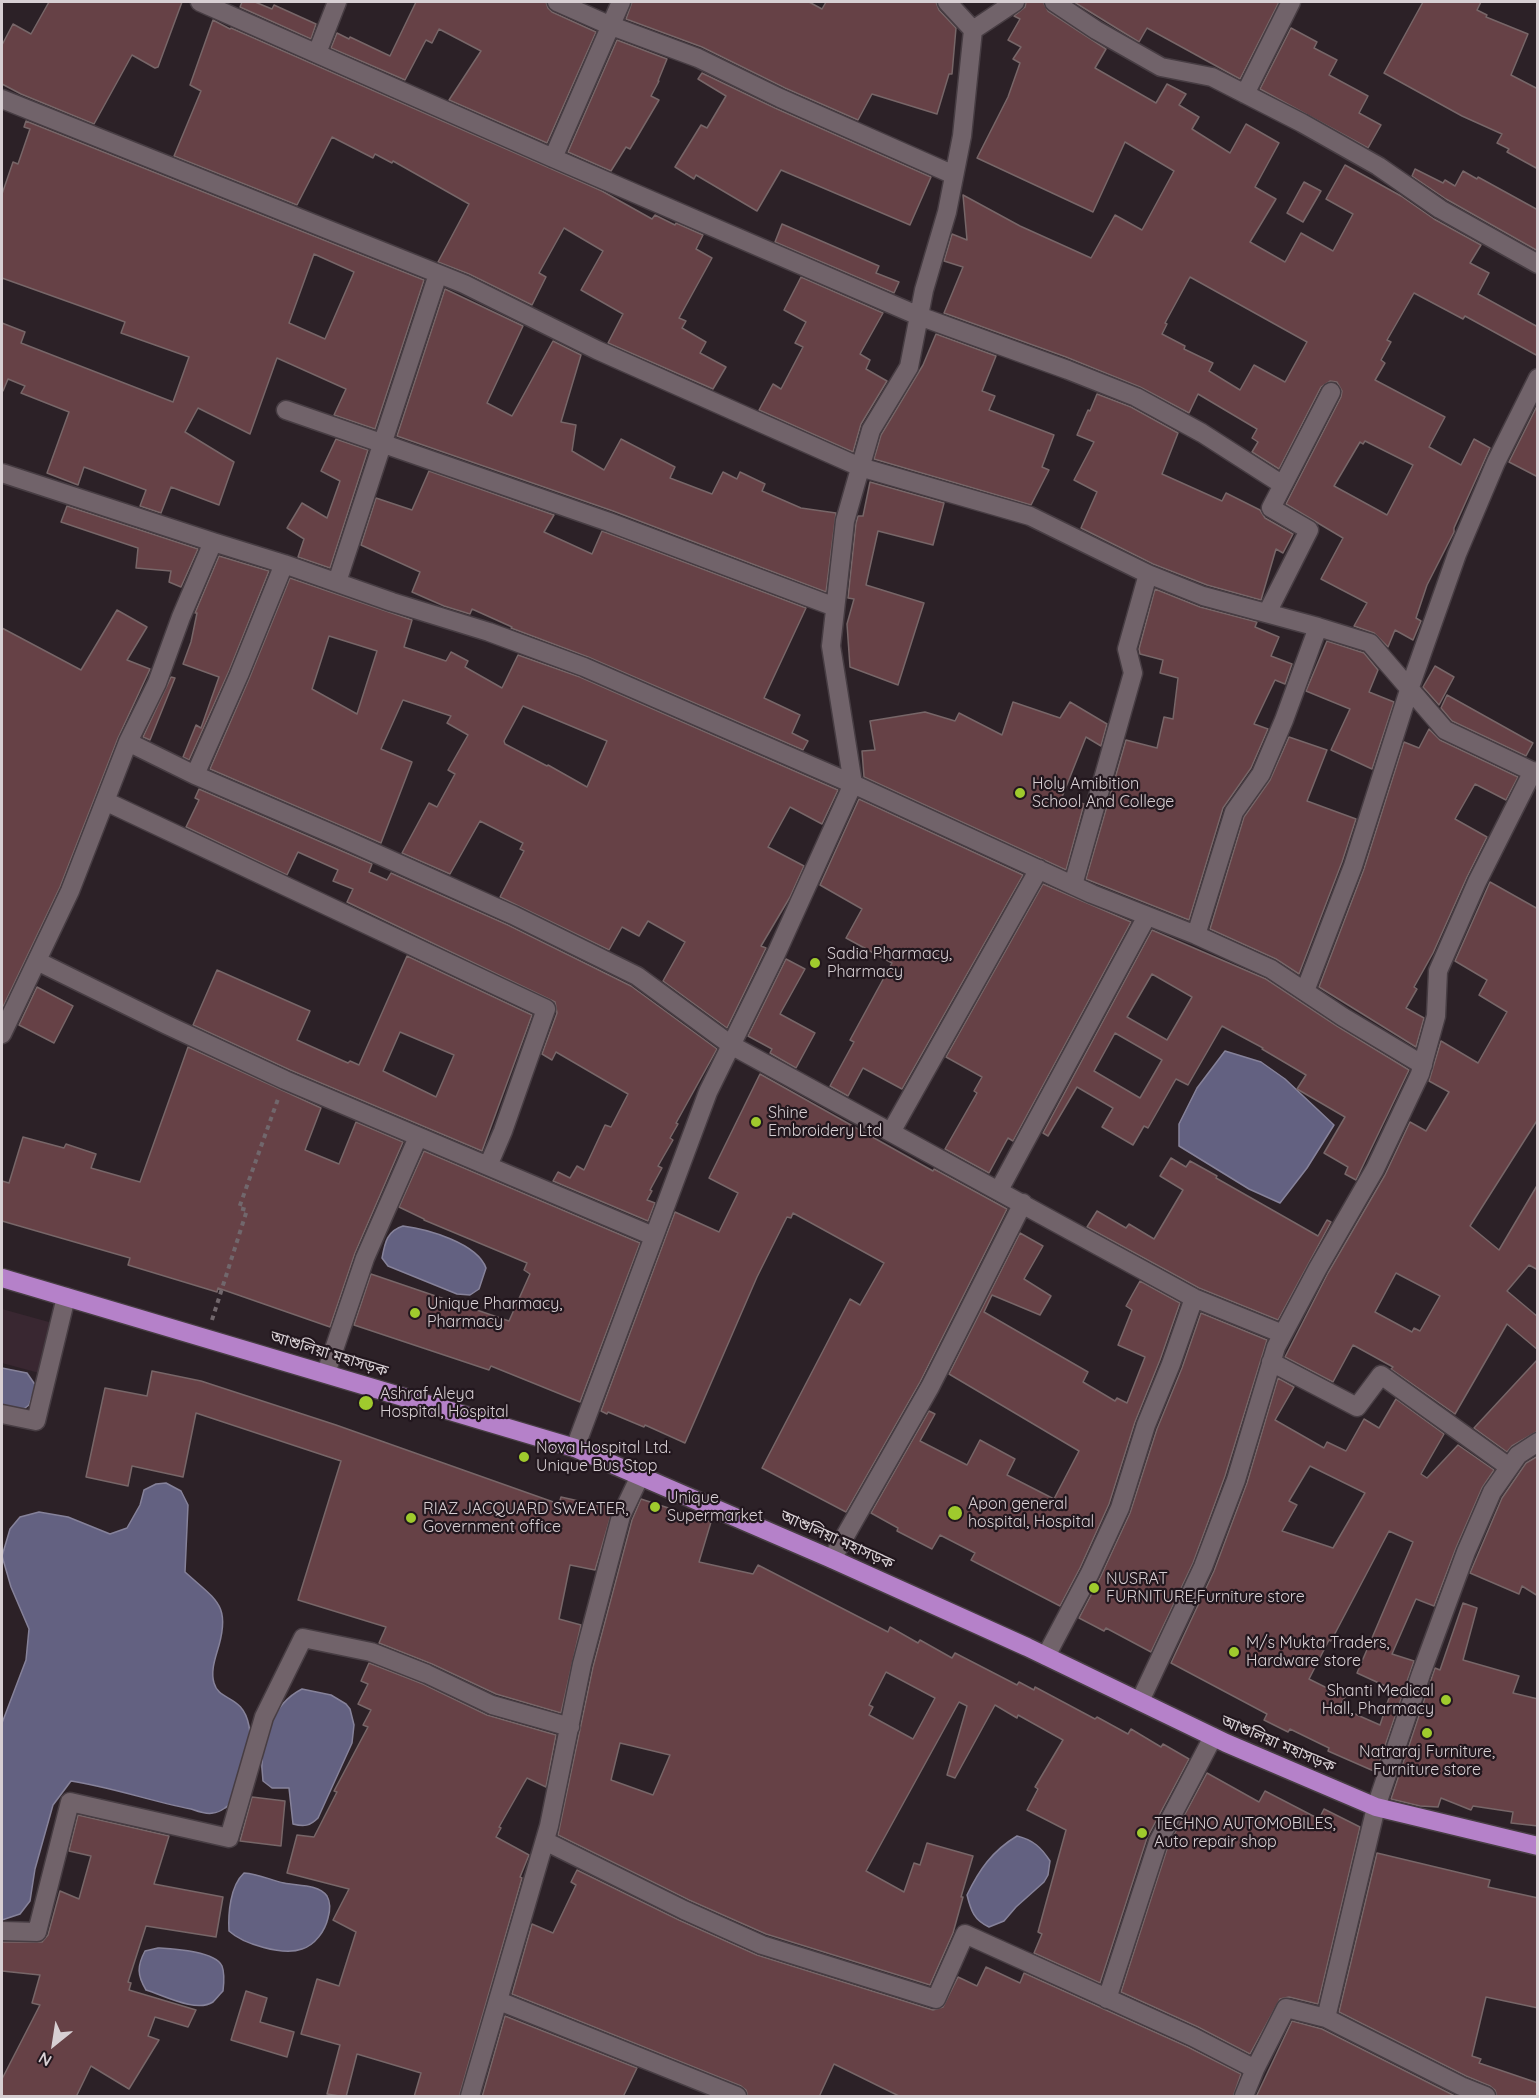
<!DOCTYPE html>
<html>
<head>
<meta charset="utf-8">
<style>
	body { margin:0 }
	#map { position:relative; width:1539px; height:2098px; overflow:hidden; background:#2c2127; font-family:Quicksand,sans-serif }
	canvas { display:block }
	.frame { position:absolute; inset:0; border:3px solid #d7cfd3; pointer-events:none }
	.north { position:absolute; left:24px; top:2014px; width:60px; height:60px; -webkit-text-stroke:4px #22171e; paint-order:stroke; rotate:210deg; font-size:16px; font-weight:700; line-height:24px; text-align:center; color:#d7cfd3 }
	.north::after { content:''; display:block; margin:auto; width:21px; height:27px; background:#d7cfd3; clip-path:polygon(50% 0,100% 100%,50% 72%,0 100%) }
</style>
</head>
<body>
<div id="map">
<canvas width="1539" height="2098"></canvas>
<div class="frame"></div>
<div class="north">N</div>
</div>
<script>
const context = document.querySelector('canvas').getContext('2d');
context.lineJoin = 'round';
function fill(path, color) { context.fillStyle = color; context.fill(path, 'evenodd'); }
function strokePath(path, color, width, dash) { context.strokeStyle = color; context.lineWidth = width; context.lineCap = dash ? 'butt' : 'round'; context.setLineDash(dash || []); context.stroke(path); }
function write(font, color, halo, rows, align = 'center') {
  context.font = font + ' Quicksand,"Noto Sans Bengali",sans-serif'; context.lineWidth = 4.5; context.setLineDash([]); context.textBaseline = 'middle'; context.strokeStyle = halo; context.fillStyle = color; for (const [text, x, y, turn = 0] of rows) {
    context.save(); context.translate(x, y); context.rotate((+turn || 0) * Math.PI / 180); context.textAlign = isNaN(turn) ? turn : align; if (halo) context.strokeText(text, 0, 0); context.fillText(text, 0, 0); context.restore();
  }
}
const built = new Path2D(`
	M2,1309L56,1324L43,1374L2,1363Z`);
const water = new Path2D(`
	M1225,1051L1261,1062L1285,1079L1334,1125L1307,1168L1280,1203L1249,1189L1179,1146V1124L1197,1088Z
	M403,1226C427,1229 477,1243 486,1268L479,1289L470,1295L457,1294L388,1266L382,1258C385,1242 387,1231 403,1226Z
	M2,1368L27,1373L36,1386L29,1405L20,1412L2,1408Z
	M166,1483L181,1491L188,1505L185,1572C217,1601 232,1605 217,1652C214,1662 211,1673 214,1683C219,1702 243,1694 249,1726C252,1741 245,1761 241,1776C238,1786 235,1802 225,1808C222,1810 216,1813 213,1813C207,1815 197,1811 191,1809C150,1801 111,1787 71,1781L53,1805L35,1869L30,1901L20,1914L2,1920V1723L26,1660L29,1629L11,1587L2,1556L10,1529L20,1517L39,1512L68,1517L110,1534L127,1528L140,1505L144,1490L156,1484Z
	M302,1689L331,1695L346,1704L350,1709L354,1725L352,1743L318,1818C310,1826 304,1827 293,1824L289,1788H272L263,1781C258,1747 270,1705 302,1689Z
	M1017,1836C1033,1840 1041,1847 1050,1861L1048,1875L1044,1882L1016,1907L1004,1921L989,1927C974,1920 971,1911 967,1895C979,1870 992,1851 1017,1836Z
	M244,1873C259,1874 270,1880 284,1883C297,1886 318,1884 327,1896C331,1903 330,1911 328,1918C325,1931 315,1945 302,1949C283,1956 243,1944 229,1931C228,1914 230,1886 244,1873Z
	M158,1948C174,1949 215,1951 222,1966C225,1974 224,1983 223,1991C220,1994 216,1999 213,2002C196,2013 163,1995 146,1990C137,1975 137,1966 145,1951Z`);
const building = new Path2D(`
	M49,2H182L158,67L155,68L132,55L94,124L21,94L2,84V45L13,24L31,34Z
	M242,2H255L272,9L274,5L316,24L311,39L240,7Z
	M416,2H546L548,8L552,12L596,32L547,143L449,100L481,51L439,29L432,43L426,40L405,80L331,48L337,33L349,39L350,37L390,56Z
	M632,2H809L822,9L826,2H936L939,10L956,28L952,74H949L937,114L872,94L858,120L785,88L702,47L626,19Z
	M1026,2H1043L1048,11L1106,49L1095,68L1156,103L1167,84L1186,94L1179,105L1199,117L1192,129L1230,153L1246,124L1279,143L1255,187L1276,199L1250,242L1285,262L1301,233L1333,251L1353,214L1326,199L1345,165L1401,196L1434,219L1481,245L1470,263L1489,273L1478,294L1538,327V356L1465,316L1463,319L1414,293L1387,340L1391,342L1381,360L1385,363L1375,380L1445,417L1429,447L1461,465L1474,439L1490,448L1454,528V532L1427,585L1416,618L1421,621L1413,640L1395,630L1388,647L1374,633L1354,626L1367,603L1321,579L1343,538L1286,504L1341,397L1342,391L1337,382L1330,381L1321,387L1279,469L1252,452L1258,442L1252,438L1257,429L1198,394L1189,413L1140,387L1066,357L944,313L963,267L944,261L952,234L967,240L963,195L1020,226L1091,258L1115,215L1142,230L1174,171L1125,142L1093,212L977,158L1008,97L1020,63L1013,59L1021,47L1008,40L1020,19L1014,16L1025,7ZM1190,277L1307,342L1285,382L1254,365L1240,390L1209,371L1213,363L1184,349L1185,346L1162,334L1167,324L1165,323ZM1365,441L1413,465L1387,515L1334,486L1360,442L1363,444Z
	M1074,2H1279L1240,79L1147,28L1139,42Z
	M1423,2H1481L1477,10L1487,15L1486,17L1528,34L1511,75L1538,89V169L1507,152L1509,149L1497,143L1502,134L1462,116L1384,73Z
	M213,20L230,29L231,28L602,191L652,219L655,215L675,225L676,223L703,235L696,249L712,258L679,318L686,321L682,328L706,342L700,353L726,367L713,389L608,343L623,314L581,290L603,251L564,228L539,273L546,277L532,305L469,274L438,262L469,204L393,161L392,163L375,154L373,158L332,137L297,205L174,156L201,91L190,85Z
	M1291,28L1317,42L1314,48L1337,60L1329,75L1368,96L1359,113L1381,125L1368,148L1260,89Z
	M617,40L667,59L658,81H659L651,96L659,100L630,149L626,147L611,171L568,152Z
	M702,73L775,108L931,177L910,225L781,170L757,211L696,175L694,179L675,167L701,125L707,128L726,96L698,79Z
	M26,121L424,280L375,429L334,415L346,389L277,358L250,434L198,408L185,432L234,462L219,505L171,487L161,513L140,506L146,490L84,467L78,485L47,473L69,412L21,393L25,386L8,379L3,391H2V323L25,332L21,343L173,402L189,357L121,333L125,322L2,278V194L13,162L18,164L30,129L24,127ZM314,254L354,272L325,339L289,323Z
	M1415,169L1443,183L1445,180L1455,186L1463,171L1477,179L1478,177L1538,210V251L1446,199L1412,176Z
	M1304,182L1321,191L1303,222L1287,213Z
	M782,224L879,266L876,273L899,282L894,293L775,242Z
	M801,277L883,313L860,354L870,360L866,369L887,381L861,424L853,452L759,410L773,384L781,389L803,347L795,343L806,322L784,310Z
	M445,289L523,326L487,403L512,416L553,341L581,355L561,422L576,425L572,451L604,470L621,439L675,467L670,478L712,494L723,472L737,479L740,472L765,484L762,491L801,508L836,513L826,592L613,511L397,436Z
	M936,334L996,356L982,391L995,396L989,410L1054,435L1042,467L1049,470L1031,505L874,459L881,435L923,365Z
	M1097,394L1131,407L1178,433L1162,474L1222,501L1226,493L1260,510L1265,518L1293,534L1283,553L1276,549L1261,600L1207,585L1153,564L1081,528L1097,492L1074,480L1094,442L1077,435L1088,410L1090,411Z
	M1538,404V477L1509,462Z
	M336,439L368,450L330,568L298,557L304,539L287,528L302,503L327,518L340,481L321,471Z
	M429,471L554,515L544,532L592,554L602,531L806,608L764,698L800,715L792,733L808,741L803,750L588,657L511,628L512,627L472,609L470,614L444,606L412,592L420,572L361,545L376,498L412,510Z
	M870,482L944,503L933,545L878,531L866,585L924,603L898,685L850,667L847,624L854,599L848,598L856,523L858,516H863Z
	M67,506L198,549L181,587L169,582L171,571L136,568L138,548L61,522Z
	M219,556L269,571L229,671L189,760L183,757L196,725L201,728L219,677L183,664L191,642L197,613H195Z
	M290,578L412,620L404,647L446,661L451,652L468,661L465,667L502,688L518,655L580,677L838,790L822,824L790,807L768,847L804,866L790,897L761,946L766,948L727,1028L663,981L685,942L648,921L639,936L622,927L609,950L500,897L524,851L520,849L523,843L480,821L450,874L402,853L429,803L437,807L455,774L448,770L468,735L447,723L451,716L403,700L381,749L412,762L381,843L210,769L249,679ZM329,636L377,651L357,714L312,689ZM523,706L607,741L587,787L548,765L547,766L505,744L504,741Z
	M1155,589L1200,607L1257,622L1255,627L1279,637L1271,656L1292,664L1285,684L1275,680L1254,724L1268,729L1251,768L1223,808L1189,920L1086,879L1126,740L1157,748L1164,717L1173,719L1178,678L1160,673L1163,660L1140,654L1139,649Z
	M117,610L147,627L127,660L150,669L118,738L60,887L2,1009V628L81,670Z
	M1327,641L1364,653L1378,670L1369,692L1394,702L1372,769L1331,750L1350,709L1306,691Z
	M1435,666L1454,677L1439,705L1423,687Z
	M171,677L175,678L150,740L143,737Z
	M1447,695L1533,743L1526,756L1452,721L1441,708Z
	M1013,702L1060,718L1070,702L1107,724L1101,746L1086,737L1062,797L1084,804L1066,870L864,777L862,751L875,750L870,721L925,712L955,721L959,713L1002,735Z
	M1429,729L1440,740L1518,777L1506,800L1475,784L1455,819L1487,837L1467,877L1433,953L1414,987L1417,989L1406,1008L1424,1018L1416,1047L1319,987L1364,869L1404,742L1419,748Z
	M1289,737L1327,750L1307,801L1356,819L1342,862L1299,974L1276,959L1210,929L1244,817L1270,780Z
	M199,789L372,864L369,872L387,880L391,873L508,925L631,986L717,1049L676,1123L678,1124L670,1138L673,1140L658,1166L662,1168L650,1190L652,1191L647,1200L655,1203L648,1221L553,1181L558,1172L570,1178L577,1166L584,1170L605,1125L611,1127L628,1094L556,1052L552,1060L542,1054L557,1013L555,1002L347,902L353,889L333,881L338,870L298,852L287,875L186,827L199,800L195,798Z
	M859,799L1023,875L902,1089L863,1068L848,1096L830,1086L854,1042L850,1040L892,963L846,938L862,909L820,885Z
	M1490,882L1538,909V1119L1470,1226L1499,1250L1538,1184V1270L1529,1265L1507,1291L1538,1317V1350L1507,1324L1455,1414L1391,1369L1393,1367L1353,1345L1333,1382L1285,1357L1328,1273L1385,1175L1410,1122L1426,1131L1449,1092L1429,1081L1441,1041L1478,1063L1507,1012L1479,995L1487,980L1455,961ZM1396,1273L1440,1296L1420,1331L1414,1328L1412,1332L1375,1312Z
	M1043,884L1131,922L1013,1141L1008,1138L989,1173L945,1149L977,1093L974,1091L982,1077L946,1057Z
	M1152,930L1266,979L1337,1026L1409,1070L1356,1180L1345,1174L1348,1167L1324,1153L1345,1117L1297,1089L1306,1075L1262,1049L1263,1048L1222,1026L1188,1085L1176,1079L1148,1128L1144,1126L1133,1145L1102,1127L1113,1108L1077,1087L1048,1136L1043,1133ZM1152,974L1192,997L1167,1040L1127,1017ZM1115,1033L1162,1060L1140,1098L1094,1071Z
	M407,956L532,1015L482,1151L290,1070L193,1025L217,970L310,1011L297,1040L348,1063L350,1061L359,1065ZM400,1032L454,1055L436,1097L383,1071Z
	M786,959L805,969L780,1014L815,1033L796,1068L770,1053L772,1049L748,1036Z
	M37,987L73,1006L54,1043L19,1025Z
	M188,1047L321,1108L305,1150L339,1164L356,1122L403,1142L355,1253L330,1327L218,1288L217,1292L128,1265L130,1258L2,1221V1181L9,1183L23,1137L64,1148L66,1144L96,1154L91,1168L140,1182Z
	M760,1074L933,1171L934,1169L1007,1209L920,1382L846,1512L762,1468L850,1299L860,1305L884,1263L793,1213L791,1218L787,1217L757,1277L685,1443L645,1425L644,1427L608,1412L607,1414L601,1411L675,1212L719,1232L738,1193L709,1178Z
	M424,1151L640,1243L580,1402L491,1366L489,1370L354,1325L371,1274L509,1321L530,1274L524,1270L527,1263L424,1220V1219L399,1207Z
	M1171,1158L1186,1167L1190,1161L1217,1176L1216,1178L1318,1236L1327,1220L1331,1222L1278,1320L1199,1288L1087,1227L1097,1211L1126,1228L1129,1224L1154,1239L1183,1190L1160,1176Z
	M1020,1233L1043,1246L1024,1279L1051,1296L1040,1315L992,1295L984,1312L1088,1372L1083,1382L1115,1401L1117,1398L1127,1403L1145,1357L1118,1345L1132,1310L1126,1306L1140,1281L1180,1303L1160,1360L1135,1422L1109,1504L1080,1568L1060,1606L971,1560L975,1553L940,1535L932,1549L897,1531L898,1528L871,1513L929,1411L935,1414L920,1441L967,1465L980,1440L1015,1459L1007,1475L1054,1499L1079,1451L949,1374Z
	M1201,1313L1267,1340L1225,1476L1193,1563L1151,1652L1106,1628L1104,1631L1079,1618L1100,1578L1130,1513L1157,1429L1182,1368Z
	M1538,1359V1431L1512,1446L1507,1452L1474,1428Z
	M152,1371L201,1381L336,1425L559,1504L561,1497L601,1506L602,1503L614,1505L595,1570L570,1565L559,1619L581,1625L561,1713L496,1694L432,1664L379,1643L386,1627L298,1600L341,1461L196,1413L183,1477L132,1466L128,1486L86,1477L105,1388L147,1396Z
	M1278,1378L1294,1387L1275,1420L1324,1448L1327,1442L1346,1451L1364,1419L1379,1428L1396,1399L1444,1434L1421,1474L1427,1478L1458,1445L1494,1470L1482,1488L1456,1548L1434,1606L1416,1599L1392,1654L1414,1661L1376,1772L1328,1751L1329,1748L1290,1729L1288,1732L1264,1720L1267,1714L1171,1663L1214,1571L1247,1483ZM1310,1466L1365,1493L1333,1548L1282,1531L1297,1505L1289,1501ZM1389,1531L1413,1542L1357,1673L1392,1689L1380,1725L1339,1707L1345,1697L1309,1679L1329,1640L1331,1641Z
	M1538,1456V1596L1522,1586L1519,1594L1470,1573L1502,1498L1526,1463Z
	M641,1499L711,1522L699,1562L753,1574L758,1565L888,1632L890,1627L918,1643L920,1640L952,1658L955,1653L1017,1685L1019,1682L1034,1690L1035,1687L1095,1719L1097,1717L1128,1734L1131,1729L1161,1747L1163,1744L1189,1759L1147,1838L1100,1983L1034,1953L1042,1934L1038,1932L1066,1830L1027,1810L1038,1789L1035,1787L1063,1740L1018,1715L1017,1718L995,1705L955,1778L947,1775L967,1706L959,1702L866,1871L904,1892L914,1863L920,1865L927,1843L973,1856L961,1897H963L953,1933L930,1985L766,1934L689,1900L558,1835L593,1667L632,1520ZM886,1672L935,1698L913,1739L869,1715L873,1707L869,1705ZM620,1743L670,1755L653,1795L611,1780Z
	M1463,1603L1477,1608L1463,1660L1519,1676L1513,1693L1538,1699V1826L1511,1823L1513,1812L1473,1806L1471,1810L1441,1798L1438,1807L1420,1806L1391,1799L1435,1668L1440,1670Z
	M369,1663L423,1684L487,1715L556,1735L546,1787L527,1778L499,1827L501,1828L496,1837L529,1855L520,1877L522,1878L459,2097H414L421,2073L357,2054L346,2097L327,2094L340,2045L301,2034L317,1979L339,1986L356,1932L333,1920L349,1889L287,1873L297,1835L314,1837L337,1792L334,1791L368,1727L363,1725L371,1710L358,1704L368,1684L361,1681Z
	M1207,1773L1259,1802L1265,1791L1319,1819L1324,1809L1360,1827L1318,2004L1289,1997L1280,1999L1250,2054L1198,2027L1121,1992L1168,1846Z
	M252,1797L285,1801L281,1846L240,1841Z
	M78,1815L169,1836L154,1884L223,1897L216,1937L146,1926L128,1982L131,1983L129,1990L196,2010L188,2027L155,2017L148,2036L159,2040L129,2089L91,2066L76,2097H2V2079L40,2005L32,2003L40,1975L2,1971V1942H42L48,1935L60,1891L79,1899L91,1856L69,1851Z
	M1377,1853L1490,1880L1488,1887L1538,1898V2008L1486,1997L1472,2056L1481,2059L1479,2063L1538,2083V2097H1497L1495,2090L1490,2086L1466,2076L1339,2012Z
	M577,1870L679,1920L757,1955L933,2010L943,2007L958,1977L977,1986L986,1967L1020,1983L1024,1973L1188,2047L1241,2074L1233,2097H901L834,2064L819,2097H748L746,2090L741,2086L512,1994L532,1924L553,1933L576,1885L571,1882Z
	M246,1991L267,1998L260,2022L294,2032L287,2057L231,2040Z
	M505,2016L637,2068L623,2097H482Z
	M1292,2021L1322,2029L1457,2097H1256Z`);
const path = new Path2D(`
	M212,1320L247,1210L239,1208L278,1099`);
const minor = new Path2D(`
	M200,2L553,158L919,316L1068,370L1136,397L1202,433L1283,485
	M557,2L609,25L698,58L780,98L954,175
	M1054,2L1096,30L1161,67L1212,77L1302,123L1378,166L1440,209L1538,264
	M973,30L1015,2
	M317,53L337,2
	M1245,94L1291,2
	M2,99L464,284L597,350L860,467L1030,516L1148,574L1203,596L1318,627L1370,643L1445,730L1538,774
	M553,158L621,2
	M286,410L609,522L835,607
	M2,473L213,542
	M337,582L438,274
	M1267,613L1309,530L1271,508L1331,392
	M128,742L195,775L337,836L513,915L637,976L731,1045L1194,1298L1283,1334
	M195,775L239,675L284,564
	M105,801L546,1009L503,1131L488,1166L653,1236
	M1073,885L1133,673L1127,649L1148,574
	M1196,935L1234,812L1261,774L1284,720L1318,627
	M37,961L167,1025L285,1080L488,1166
	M1305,991L1353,866L1410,687L1457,554L1496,462L1538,378
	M2,1034L70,891L128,742L157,683L181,617L213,542L284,564L392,602L489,632L584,667L853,784L1092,894L1196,935L1271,969L1343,1017L1423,1065
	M891,1132L1039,869
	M999,1190L1147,916
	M1271,1362L1357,1407L1381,1375L1509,1467
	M326,1373L365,1258L418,1137
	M2,1414L36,1421L66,1297
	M575,1448L708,1092L776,954L853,784L831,646L845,521L871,430L909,367L924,290L947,212L962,136L973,30L947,2
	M832,1559L930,1387L1023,1203
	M1046,1656L1090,1573L1120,1508L1146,1425L1171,1364L1194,1298
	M1140,1701L1203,1567L1236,1480L1276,1347L1318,1268L1375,1169L1420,1074L1436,1016L1438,971L1477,882L1533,771
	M545,1841L684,1910L762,1945L936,1999L965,1934L1193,2037L1255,2069L1286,2008L1326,2018L1376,1807L1421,1674L1466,1552L1492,1492L1518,1455L1538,1442
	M2,1931L37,1932L70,1802L229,1838L264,1717L303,1638L371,1652L427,1674L492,1705L570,1727
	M1107,1999L1158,1842L1213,1737
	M499,2001L737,2096
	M1326,2018L1461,2086L1486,2096
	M470,2096L549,1826L582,1664L621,1516L640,1476
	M1244,2096L1255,2069`);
const highway = new Path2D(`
	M2,1278L575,1448L832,1559L1027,1647L1226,1743L1376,1807L1538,1846`);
const markers = [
	[1020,793,6,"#9fca2d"],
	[815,963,6,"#9fca2d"],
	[756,1122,6,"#9fca2d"],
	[415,1313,6,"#9fca2d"],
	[366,1403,8,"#9fca2d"],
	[524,1457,6,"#9fca2d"],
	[655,1507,6,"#9fca2d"],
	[955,1513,8,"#9fca2d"],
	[411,1518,6,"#9fca2d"],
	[1094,1588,6,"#9fca2d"],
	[1234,1652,6,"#9fca2d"],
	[1446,1700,6,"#9fca2d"],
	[1427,1733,6,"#9fca2d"],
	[1142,1833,6,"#9fca2d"]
];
const poiNames = [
	["Holy Amibition",1032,784],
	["School And College",1032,802],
	["Sadia Pharmacy,",827,954],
	["Pharmacy",827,972],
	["Shine",768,1113],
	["Embroidery Ltd",768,1131],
	["Unique Pharmacy,",427,1304],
	["Pharmacy",427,1322],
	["Ashraf Aleya",380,1394],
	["Hospital, Hospital",380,1412],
	["Nova Hospital Ltd.",536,1448],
	["Unique Bus Stop",536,1466],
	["Unique",667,1498],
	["Supermarket",667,1516],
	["Apon general",968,1504],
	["hospital, Hospital",968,1522],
	["RIAZ JACQUARD SWEATER,",423,1509],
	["Government office",423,1527],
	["NUSRAT",1106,1579],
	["FURNITURE,Furniture store",1106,1597],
	["M/s Mukta Traders,",1246,1643],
	["Hardware store",1246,1661],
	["Shanti Medical",1434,1691,"right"],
	["Hall, Pharmacy",1434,1709,"right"],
	["Natraraj Furniture,",1427,1752,"center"],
	["Furniture store",1427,1770,"center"],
	["TECHNO AUTOMOBILES,",1154,1824],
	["Auto repair shop",1154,1842]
];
const streetNames = [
	["আশুলিয়া মহাসড়ক",329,1354,17],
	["আশুলিয়া মহাসড়ক",837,1540,24],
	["আশুলিয়া মহাসড়ক",1278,1744,23]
];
fill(built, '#392731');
fill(water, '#636181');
strokePath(water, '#86829a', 1.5);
fill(building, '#664146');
strokePath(building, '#776668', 1.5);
strokePath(minor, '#473d43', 21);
strokePath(highway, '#473d43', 21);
strokePath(path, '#71676c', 4, [4.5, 4.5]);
strokePath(minor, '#71636a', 18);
strokePath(highway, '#b581c9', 18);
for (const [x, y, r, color] of markers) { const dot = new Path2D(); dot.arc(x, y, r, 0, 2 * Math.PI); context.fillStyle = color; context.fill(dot); strokePath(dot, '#22171e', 2); }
write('16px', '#d7cfd3', '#22171e', poiNames, 'left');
write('16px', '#d7cfd3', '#22171e', streetNames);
</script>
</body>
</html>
